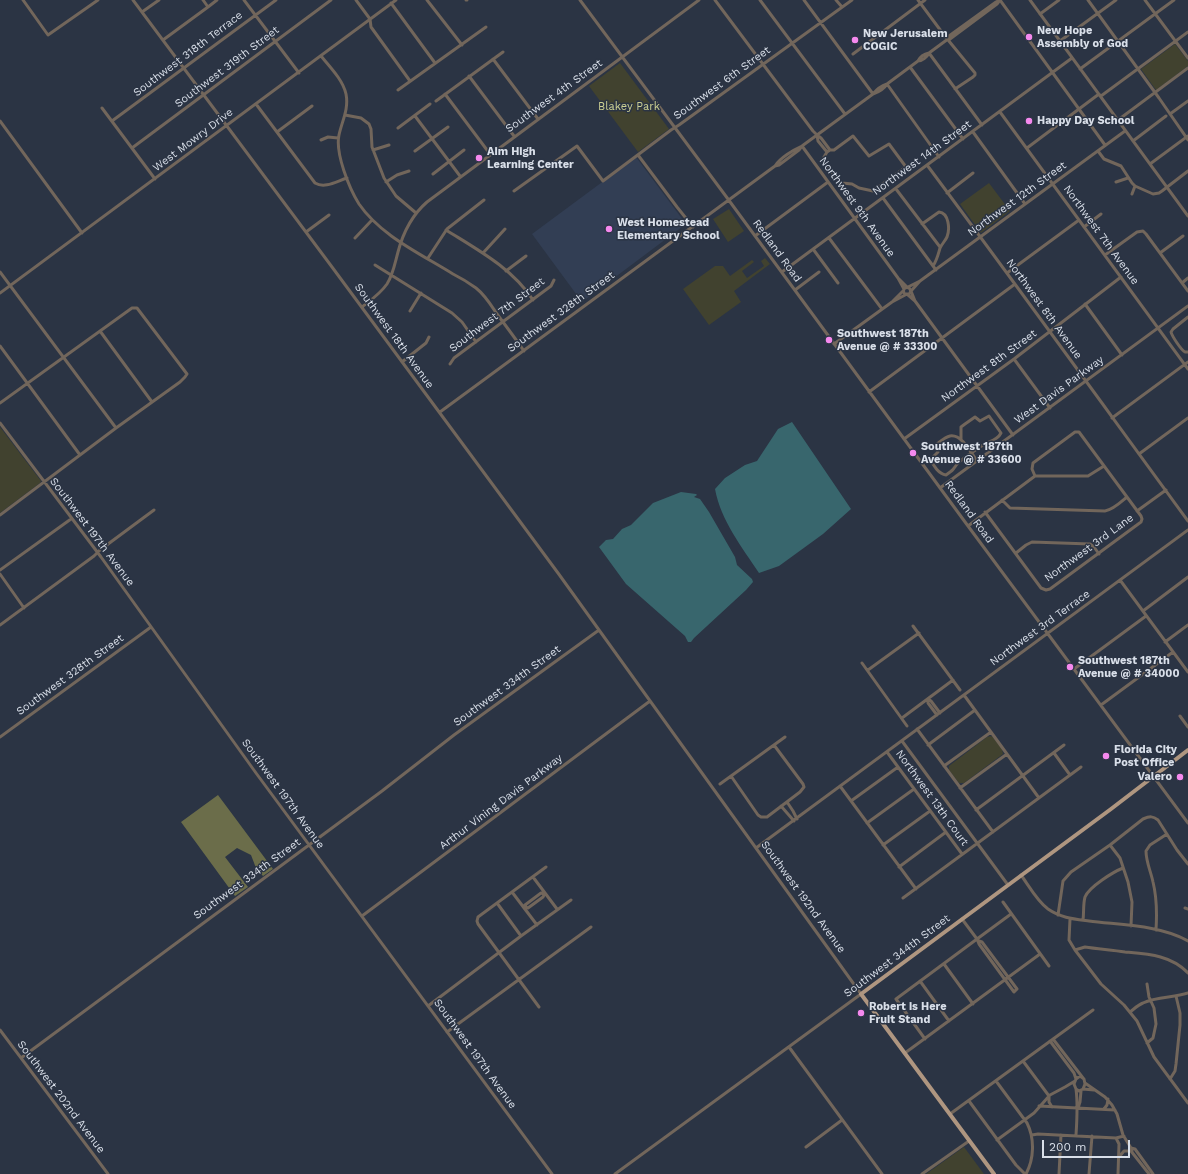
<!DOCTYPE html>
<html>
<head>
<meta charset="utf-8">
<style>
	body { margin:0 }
	#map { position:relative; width:1188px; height:1174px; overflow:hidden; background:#2b3444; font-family:"Work Sans",sans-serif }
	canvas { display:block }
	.scale { position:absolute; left:1042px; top:1140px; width:88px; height:18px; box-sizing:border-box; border:2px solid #d9dfe9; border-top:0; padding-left:5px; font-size:12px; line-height:14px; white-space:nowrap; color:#d9dfe9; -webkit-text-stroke:3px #2b3444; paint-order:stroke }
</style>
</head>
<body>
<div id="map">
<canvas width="1188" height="1174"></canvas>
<div class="scale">200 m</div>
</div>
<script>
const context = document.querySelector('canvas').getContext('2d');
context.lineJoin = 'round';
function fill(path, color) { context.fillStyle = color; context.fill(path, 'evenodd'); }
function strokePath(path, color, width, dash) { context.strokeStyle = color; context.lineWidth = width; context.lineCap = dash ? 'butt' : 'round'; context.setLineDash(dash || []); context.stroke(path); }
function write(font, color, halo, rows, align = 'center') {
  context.font = font + ' "Work Sans",sans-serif'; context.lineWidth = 3; context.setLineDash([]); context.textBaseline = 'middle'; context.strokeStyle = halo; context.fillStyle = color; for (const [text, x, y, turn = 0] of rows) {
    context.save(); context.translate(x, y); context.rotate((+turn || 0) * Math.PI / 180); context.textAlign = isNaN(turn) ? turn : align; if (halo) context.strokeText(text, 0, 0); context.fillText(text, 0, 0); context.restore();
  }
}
const built = new Path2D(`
	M636,157L686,224L582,302L532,234Z`);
const green = new Path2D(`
	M1175,44L1188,61V66L1156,90L1141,69Z
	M620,63L669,129L638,152L589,86Z
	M989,183L1010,211L981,233L960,204Z
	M729,209L744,231L728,242L713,219Z
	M765,258L770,264L734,291L741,302L709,325L683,289L715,266H723L730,276L752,260L754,262L742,271L747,278L764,266L761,261Z
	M0,427L41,481L40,483L0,513Z
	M991,736L993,737L1002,749L1003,754L964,783H959L949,770V766L987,737Z
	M964,1147L984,1174H926Z`);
const forest = new Path2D(`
	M218,795L273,869L263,876L256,868L251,855L237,848L225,857L248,887L235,896L181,822Z`);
const water = new Path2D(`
	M792,422L851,509L823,534L779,566L759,573C742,547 721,521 715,489L725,478L745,465L757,461L778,429Z
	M681,492L696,494L697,495L694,497L700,499L709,512L735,557L737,565L752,579L753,582L746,590L694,638L691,642H688L685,636L626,584L599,547L606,540L613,539L622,529L631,525L653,503Z`);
const minor = new Path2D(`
	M23,0L48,35L98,0
	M133,0L332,267L558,573L861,994L615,1174
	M244,0L299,73
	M356,0L370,19L371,27L410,81
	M427,0L462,45
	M466,0H467
	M580,0L725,195L968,526L1188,823
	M715,0L813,131L817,135L821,138L830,150
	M760,0L845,114
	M804,0L873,94
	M836,0L842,7
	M918,0L944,35L975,73V75L973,77L955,89
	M1000,0L1105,145
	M1030,0L1188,216
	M1088,0L1159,98L1188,140
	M1145,0L1188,58
	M391,3L435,63
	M208,7L217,0
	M142,12L159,0
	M1040,14L1059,0
	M948,39H950L997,4L1000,0
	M163,40L208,7L203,0
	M1060,41L1116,0
	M929,53L982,125
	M853,54L925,0
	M321,56C330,67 343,80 346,94C349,109 342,121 339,135C335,153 349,188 359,204C381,236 421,254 453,274C461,278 469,283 476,288C485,295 491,305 497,314C506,326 515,338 524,351
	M493,59L538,119
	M918,61C922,61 927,57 929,53
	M910,67L963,139
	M1080,69L1174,0
	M469,76L514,136
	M887,84L939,157
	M398,90L486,27
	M445,94L490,154
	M873,94C877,89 881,86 887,84L918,61C920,57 924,54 929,53L948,39L949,36L996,2L1000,0
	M1101,96L1188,32
	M436,101L503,52
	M256,104L315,183C325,189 337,181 347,178
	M102,108L155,179
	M1000,112L1188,369
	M1170,114L1188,101
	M345,115L361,118L369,124L371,129L372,147L384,178L396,196L416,213
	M415,116L460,176
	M1118,120L1188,68
	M0,121L82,233
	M112,121L276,0
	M398,128L430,104
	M277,132L312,106
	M973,132L1025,204
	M817,135L818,141L827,152
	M853,136L869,156L889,144L906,167L873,191L859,188L852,184L842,183L839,182L824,161V157L827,152L830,150H834Z
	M321,140L328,137L338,138
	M1133,141L1166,116
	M802,146L898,278L907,287
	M132,148L331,0
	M1027,148L1099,94
	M373,150L389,145
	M415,151L448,127
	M1098,151L1104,159L1121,166L1132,183L1135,186L1153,194L1159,193L1162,191L1188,171
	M638,155L677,207L693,227
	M1150,164L1188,136
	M927,165C1015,283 1101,402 1188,521
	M775,166L779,165L799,150L802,146
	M433,174L464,150
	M386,182L397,175L409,171
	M1116,182L1128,178
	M896,189L940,247
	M514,191L577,146L603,181L671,130L679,125L852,0
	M947,193L973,173
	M1132,194L1135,186
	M883,198L936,270
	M922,224L939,212C949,213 950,229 947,237C945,241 942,244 940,248C938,255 937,260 933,266
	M1084,227L1101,214
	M446,230C478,250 512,268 533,300
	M306,232L329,215
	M755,236L828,182
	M355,238L372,220
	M829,238L882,309
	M813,249L838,283
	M483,253L505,229
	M1160,253L1183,236
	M1105,255L1137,232L1143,231L1146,234L1188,291
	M428,258L447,229L484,200
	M375,265L452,313L462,322L476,342
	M506,271L526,256
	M0,272L116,428L0,515
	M782,272L1072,58
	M1007,273L1079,220
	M898,278L904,289
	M1182,283L1188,278
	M908,287L920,281L1125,131
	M903.5 291a3.5 3.5 0 1 1 7 0a3.5 3.5 0 1 1-7 0Z
	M795,290L819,272
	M911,291L920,281
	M911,291L915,301
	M0,293L396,0
	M907,294L915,301L1013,435
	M893,301L903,291
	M1085,304L1122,355
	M362,307C371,300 380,294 387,284C393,275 395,263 398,252C403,233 412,215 427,202L699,0
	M410,311L421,293
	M1188,317L1173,329L1171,332C1172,336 1181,350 1185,352C1186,352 1187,352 1188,352
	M100,331L152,402
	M834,344L892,302L907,294
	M0,346L80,455
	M1014,359L1050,408
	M402,362L426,343L429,337
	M450,364L454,358L551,286L554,280
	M869,392L1015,284
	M0,403L132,308H137L187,374L185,377L180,382L116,428
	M440,412L775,166C780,158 793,150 802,146L873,94C879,92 884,89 887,84
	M1112,418L1188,362
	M0,423L101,557L256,773L552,1174
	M904,439L1014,359L1121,277
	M961,440V427L965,424L975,417L980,421L989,416L1001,433C997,441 989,441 983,445C977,449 962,459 957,464C953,470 953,470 946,475C939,474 933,466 931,459L938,452L936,448L937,444C941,441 945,437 950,436C962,434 971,453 977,461
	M1139,454L1188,418
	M940,488L1188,306
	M1002,500L1010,508L1105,511C1113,510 1121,502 1127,497
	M1137,511L1166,490
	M985,512L1041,588L1046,590L1050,589L1141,522L1142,519L1141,516L1079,432H1075L1033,463L1032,469L1035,476
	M968,526L1035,476H1088L1104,466
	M1016,553L1026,545L1032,542L1090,544L1094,547L1099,554
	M0,570L71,519
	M0,574L24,608
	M1120,580L1188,672
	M1143,611L1188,577
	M0,625L94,556L100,550L154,510
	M913,626L960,690
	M1165,642L1188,625
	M862,663L907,726
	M1074,669L1146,616
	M868,670L919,633
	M964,695L1039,798
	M1101,705L1173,652
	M937,715L928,703V699L931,701L940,713
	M1180,716L1188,727
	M902,718L953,680
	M917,729L993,832
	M0,737L151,627
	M902,741L1008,885
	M928,745L975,710
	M887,752L962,854
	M1054,753L1070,775
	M944,766L991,732
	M731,776L758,815L761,817H767L800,792L804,787L803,784L774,745
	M720,784L785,737
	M840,786L916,889
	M960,788L1007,754
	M851,801L898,767
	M787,802L793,811L797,819
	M781,806L794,821
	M976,810L1064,745
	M867,823L914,789
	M883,845L930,811
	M1110,845L1120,858L1128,882L1132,902L1131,926
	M756,848L1188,530
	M546,867L497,903L521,936L571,900
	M899,867L946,832
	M1021,875C1029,886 1037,901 1048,909C1061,918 1074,919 1089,921C1119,925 1161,925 1188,941
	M533,877L557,909
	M512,892L537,925
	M903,898L1081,767
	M1003,902L1049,966
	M497,903L478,917L477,921L478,924L539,1007
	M526,907L528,908L543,897L545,893
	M524,908L526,907L525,905L541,893L544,894
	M1185,908L1188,909
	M1058,915L1063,881L1071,872L1110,845L1143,819C1150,816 1153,816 1158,820L1177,850L1188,864
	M362,916L650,701
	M1070,919L1069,940L1075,950L1101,984L1124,1005L1137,1021L1154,1057L1188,1103
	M1083,920C1084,913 1083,904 1085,897C1089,887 1113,872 1123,868
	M1156,930C1157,914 1157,898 1153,882C1151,872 1146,862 1146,851L1150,845L1167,834
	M979,941L982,942L1017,989L1014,992L979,944L977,939L1011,914
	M1075,950L1085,947C1098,949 1112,950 1125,952C1148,954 1171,955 1188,973
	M944,964L973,1004
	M920,981L949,1021
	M428,1006L521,936
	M1130,1012C1134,1009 1138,1005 1143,1003C1157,996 1174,998 1188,993
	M0,1030L108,1174
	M447,1032L591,927
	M925,1039L896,999L977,939L962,919
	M1053,1039L1083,1078
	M1050,1041L1074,1073L1076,1079
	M1147,1043L1153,1038L1156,1024L1154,1008L1149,997L1147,984
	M789,1047L882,1174
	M905,1053L1040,954
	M21,1058L382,791L454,735L599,630
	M1023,1061L1049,1096V1102L1052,1107
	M1080,1076L1084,1079L1085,1084L1083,1089L1079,1091L1076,1089L1074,1084L1076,1079Z
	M1170,1079L1175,1071L1176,1064L1180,1025V1013L1176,996
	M996,1081L1027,1123C1035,1139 1034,1159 1026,1174
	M1085,1083L1105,1097L1112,1105L1117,1114L1123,1135L1131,1148V1151L1149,1174
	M1076,1089C1078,1104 1077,1120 1076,1135
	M1083,1089L1094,1090
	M969,1101L1016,1165L1025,1174
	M1039,1106L1115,1110
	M1078,1108L1080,1102L1081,1091
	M1104,1109L1107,1105L1108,1099
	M950,1114L1093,1010
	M1032,1135L1038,1134L1116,1138L1124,1136
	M1116,1138L1119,1144L1118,1174
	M997,1140L1034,1113L1050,1095L1065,1087L1075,1081
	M806,1147L842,1120
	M1131,1148L1135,1149L1153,1174
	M1119,1157L1124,1151H1132
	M922,1174L969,1141
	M1059,1174L1061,1135
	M1089,1174L1092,1136`);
const major = new Path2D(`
	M994,1174L861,994L1111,809L1188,750`);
const markers = [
	[1029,37,4,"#f589ee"],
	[855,40,4,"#f589ee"],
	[1029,121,4,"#f589ee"],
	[479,158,4,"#f589ee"],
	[609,229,4,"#f589ee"],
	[829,340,4,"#f589ee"],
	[913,453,4,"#f589ee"],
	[1070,667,4,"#f589ee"],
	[1106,756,4,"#f589ee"],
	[1180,777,4,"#f589ee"],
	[861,1013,4,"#f589ee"]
];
const poiNames = [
	["New Hope",1037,31],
	["Assembly of God",1037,44],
	["New Jerusalem",863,34],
	["COGIC",863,47],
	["Happy Day School",1037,121],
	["Aim High",487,152],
	["Learning Center",487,165],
	["West Homestead",617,223],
	["Elementary School",617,236],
	["Southwest 187th",837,334],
	["Avenue @ # 33300",837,347],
	["Southwest 187th",921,447],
	["Avenue @ # 33600",921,460],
	["Southwest 187th",1078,661],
	["Avenue @ # 34000",1078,674],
	["Florida City",1114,750],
	["Post Office",1114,763],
	["Valero",1172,777,"right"],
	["Robert is Here",869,1007],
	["Fruit Stand",869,1020]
];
const streetNames = [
	["Southwest 318th Terrace",188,54,-37],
	["Southwest 319th Street",227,67,-37],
	["Southwest 6th Street",722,83,-36],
	["Southwest 4th Street",554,96,-36],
	["West Mowry Drive",193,140,-37],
	["Northwest 14th Street",922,158,-36],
	["Northwest 12th Street",1017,199,-36],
	["Northwest 9th Avenue",857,207,54],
	["Northwest 7th Avenue",1101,235,54],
	["Redland Road",777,251,54],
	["Northwest 8th Avenue",1044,309,54],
	["Southwest 328th Street",561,312,-36],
	["Southwest 7th Street",497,315,-37],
	["Southwest 18th Avenue",394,336,54],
	["Northwest 8th Street",989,366,-36],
	["West Davis Parkway",1059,390,-36],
	["Redland Road",969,512,54],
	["Southwest 197th Avenue",92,532,53],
	["Northwest 3rd Lane",1089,548,-36],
	["Northwest 3rd Terrace",1040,628,-36],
	["Southwest 328th Street",70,675,-36],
	["Southwest 334th Street",507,686,-36],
	["Southwest 197th Avenue",283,794,54],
	["Northwest 13th Court",932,798,54],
	["Arthur Vining Davis Parkway",501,802,-37],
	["Southwest 334th Street",247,879,-36],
	["Southwest 192nd Avenue",803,897,54],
	["Southwest 344th Street",897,956,-37],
	["Southwest 197th Avenue",475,1054,54],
	["Southwest 202nd Avenue",61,1097,53]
];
const parkNames = [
	["Blakey Park",629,107]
];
fill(built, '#323e54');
fill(green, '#41422f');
fill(forest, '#6b6d4a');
fill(water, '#38666d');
strokePath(minor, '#72665b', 3);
strokePath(major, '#af9680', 4);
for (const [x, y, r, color] of markers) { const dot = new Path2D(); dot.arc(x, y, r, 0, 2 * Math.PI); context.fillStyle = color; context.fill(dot); strokePath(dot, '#2b3444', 1.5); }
write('bold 11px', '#d9dfe9', '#2b3444', poiNames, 'left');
write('11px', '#d9dfe9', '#2b3444', streetNames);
write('11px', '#ccd092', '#2b3444', parkNames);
</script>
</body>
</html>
